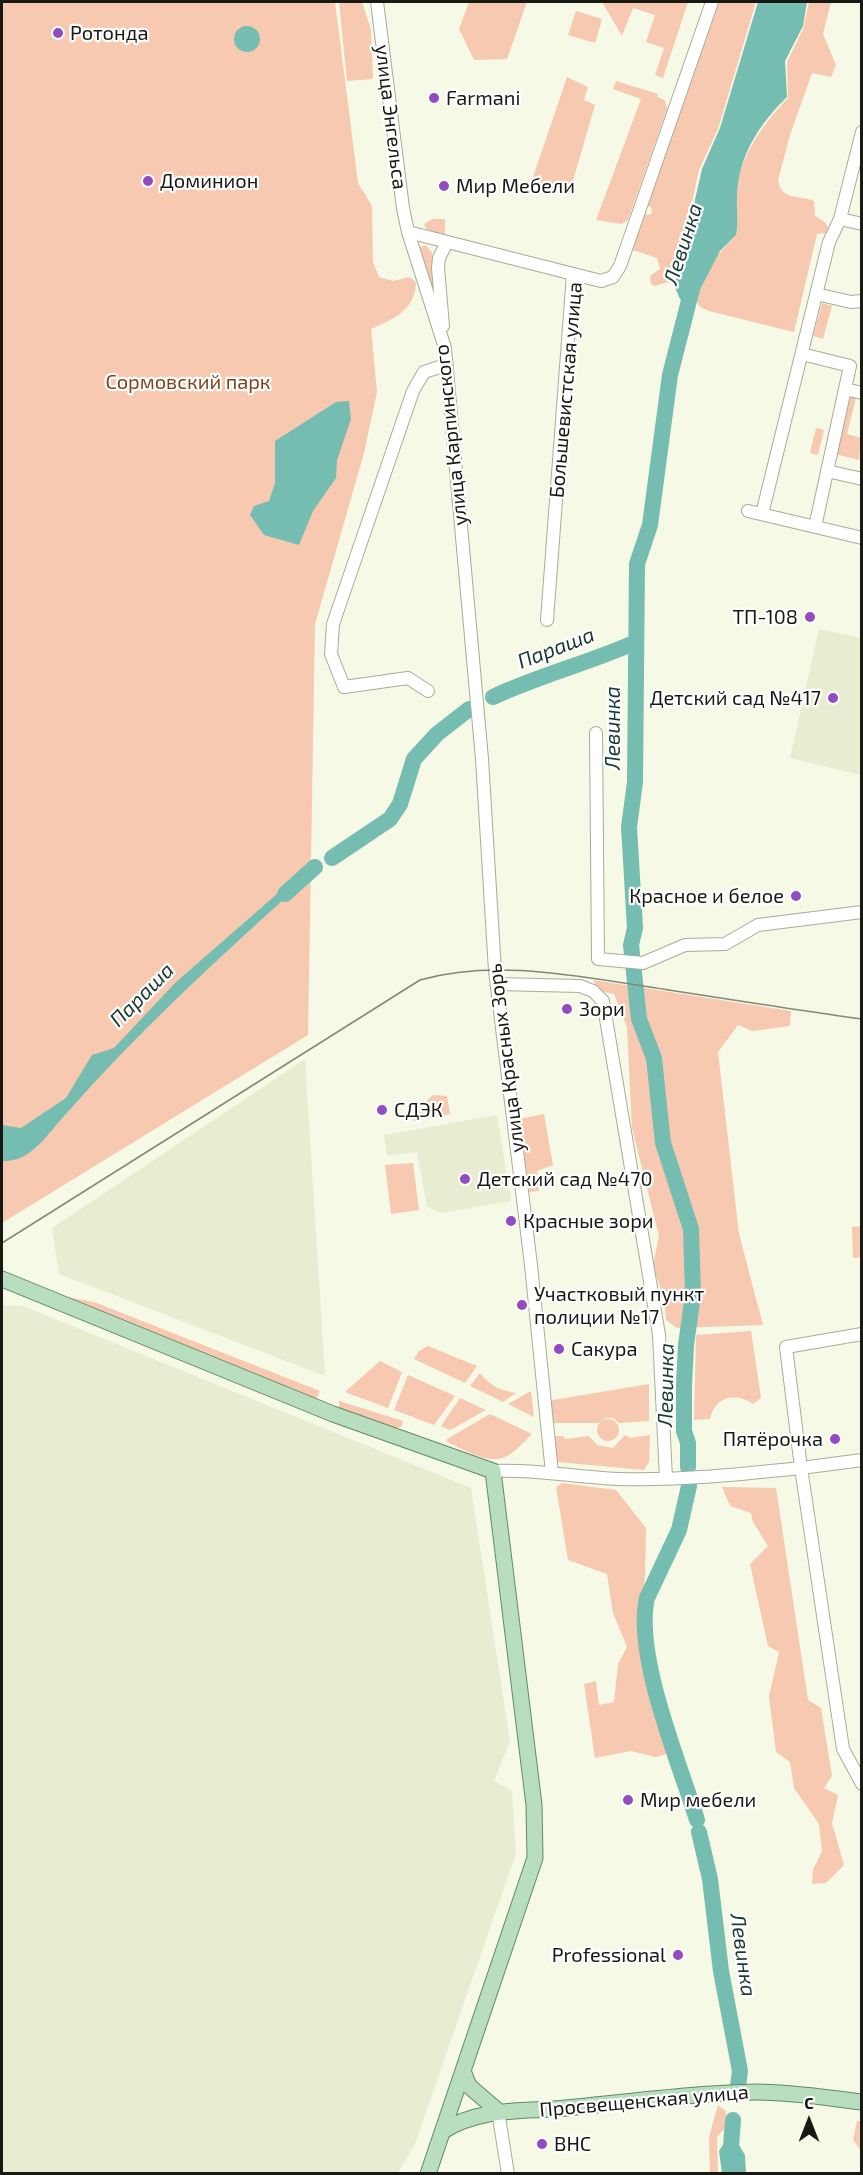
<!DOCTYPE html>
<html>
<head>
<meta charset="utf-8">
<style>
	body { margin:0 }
	#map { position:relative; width:863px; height:2175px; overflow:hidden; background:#f5f9e5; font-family:"Exo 2",sans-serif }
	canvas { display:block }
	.frame { position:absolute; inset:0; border:3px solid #181913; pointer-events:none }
	.north { position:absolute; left:779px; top:2091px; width:60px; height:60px; -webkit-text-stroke:4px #fff; paint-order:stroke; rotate:0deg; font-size:16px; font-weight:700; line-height:24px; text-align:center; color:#181913 }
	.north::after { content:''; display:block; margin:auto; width:21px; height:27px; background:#181913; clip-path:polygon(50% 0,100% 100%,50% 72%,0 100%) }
</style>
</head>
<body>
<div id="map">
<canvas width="863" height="2175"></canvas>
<div class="frame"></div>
<div class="north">С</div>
</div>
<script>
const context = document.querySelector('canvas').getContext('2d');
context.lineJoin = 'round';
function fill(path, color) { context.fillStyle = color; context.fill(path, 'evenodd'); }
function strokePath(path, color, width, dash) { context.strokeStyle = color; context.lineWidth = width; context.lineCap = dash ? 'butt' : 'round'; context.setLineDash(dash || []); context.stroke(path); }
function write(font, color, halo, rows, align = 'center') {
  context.font = font + ' "Exo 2",sans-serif'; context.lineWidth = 4.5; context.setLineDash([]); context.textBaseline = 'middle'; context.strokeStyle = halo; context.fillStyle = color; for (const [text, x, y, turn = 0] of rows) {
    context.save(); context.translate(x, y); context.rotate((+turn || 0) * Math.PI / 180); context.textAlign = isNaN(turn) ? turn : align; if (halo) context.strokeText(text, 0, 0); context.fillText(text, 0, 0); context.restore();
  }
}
const built = new Path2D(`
	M819,629L861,638V775L790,758Z
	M305,1059L325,1376L59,1274L52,1228Z
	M497,1115L511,1201L441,1213L427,1207L417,1152L387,1156L384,1135Z
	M2,1305L23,1306L471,1488L510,1741L494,1781L512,1791L516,1853L415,2144L398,2173H2Z`);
const green = new Path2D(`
	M2,2H335L358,183L372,206L373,262L379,277L393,281L410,277L416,282C415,311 393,319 371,329L377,392L364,453L315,624L308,1035L2,1223Z
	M339,2H362L371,30L373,79L347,81Z
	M469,2H527L507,59L474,60L459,29Z
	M602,2H688L663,78L655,75L664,48L646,42L655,15L633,8L622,36Z
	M716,2H756L718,129L699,170L688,221L693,229L680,257L681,270L669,282L654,286L651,284L650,276L660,269L657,258L633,250L644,214L650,215L652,212L651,207L646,206Z
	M809,2H831L823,34L836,65L831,77L812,73L790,135L778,180C781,201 800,195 814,201L815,216L826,223L828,228L826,233L817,234L794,332L709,311L700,307L697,302L699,288L716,257L736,235C740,218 734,200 737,183C744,151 766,120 788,98L787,62L803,29Z
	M576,11L602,19L595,43L568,35Z
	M567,77L588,87L584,100L595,105L569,194L553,192L531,183Z
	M616,81L658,94L657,97L665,100L667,109L628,220L622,224L596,220L641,99L613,89Z
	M432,219H445V236L426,229L424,224Z
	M426,245L432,253L435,301L418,248Z
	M822,303L832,306L823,339L813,336Z
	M849,396L856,398L847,434L861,438L859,460L835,454Z
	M816,428L824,430L818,455L810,453Z
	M593,980L791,1011L790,1026L752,1031L738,1025L718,1052L739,1234L763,1325L677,1328L666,1320L664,1298L653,1266L659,1236L632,1128L627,1027L614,994L600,991Z
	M433,1095L447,1096L450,1114L413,1121L412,1114Z
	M544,1114L553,1165L537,1171L539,1191L529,1192L519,1119Z
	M413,1163L419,1210L391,1214L385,1165Z
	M861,1226V1257L853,1258L852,1227Z
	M52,1294L94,1302L320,1391L315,1402Z
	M751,1331L761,1398L753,1404C736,1391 714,1397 710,1419L694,1420L696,1335Z
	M428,1346L477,1366L465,1383L414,1359L419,1351Z
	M380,1361L402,1372L388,1408L345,1392Z
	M480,1373C490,1386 501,1391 516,1393L503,1402L470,1386Z
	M408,1375L455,1396L434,1425L394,1410Z
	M649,1384V1421L619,1423L613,1418H606L598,1423H549L547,1401Z
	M531,1391L534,1417L508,1404Z
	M460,1398L486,1410L450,1430L441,1426Z
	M339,1401L403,1421L401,1427L395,1428L339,1408Z
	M490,1414L532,1434C525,1441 516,1451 507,1456C489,1466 463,1449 447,1442V1439Z
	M597 1430a11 11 0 1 1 22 0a11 11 0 1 1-22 0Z
	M625,1435L630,1438L650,1435L649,1462L644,1470L557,1462L554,1436H563L565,1439L589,1436L597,1445L613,1448Z
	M562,1483L616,1490L646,1528L645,1576L641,1610L646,1673L672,1753L655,1757L631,1751L595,1758L584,1684L596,1681L599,1705L614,1702L618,1664L627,1647L613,1613L607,1574L568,1560L556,1487Z
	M722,1487L776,1488L808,1700L821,1708L832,1776L824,1788L838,1795L832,1823L844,1865L826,1883L812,1884L813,1870L822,1851L819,1824L794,1788L790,1762L776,1752L769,1696L779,1652L768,1646L750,1564L768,1546L753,1522L751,1513L730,1506Z
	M718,2105L726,2111V2127L717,2137L718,2173H710L709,2137Z
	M857,2121H861V2151L853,2140Z`);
const water = new Path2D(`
	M758,2H807L803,26L785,61L787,97C760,123 739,155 737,194C736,208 739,221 736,235L720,251L695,299L687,304L680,299L673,283L681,270L679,259L693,229L694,204L702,169L720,128Z
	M234 39a13 13 0 1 1 26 0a13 13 0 1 1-26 0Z
	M349,401L351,419L337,460L336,478L313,511L299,545L264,535L250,515L254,506L269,501L275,483V441L336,402Z
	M301,873V884C218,958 138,1032 65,1115C47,1134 31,1163 2,1161V1125L21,1128L66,1098L92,1055L114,1048L175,983Z
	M731,2132L745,2155L746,2173H722L719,2151Z`);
const river = new Path2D(`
	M493,697C540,675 589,663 636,642
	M332,858L390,819L400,804L414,759L437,734L469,709
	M285,894L315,867
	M688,1467V1443L684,1431V1385L686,1345L693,1295L691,1229L663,1143L654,1058L639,1019L631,945L635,928L629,827L635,782L637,564L650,525L670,375L693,285
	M689,1486L679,1530L647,1598C634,1655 679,1762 697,1820
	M699,1832L710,1879L721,1971L740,2071L738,2086
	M733,2120L730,2160L734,2174`);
const minor = new Path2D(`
	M377,2L403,208L408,232L445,348L482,759L495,971L531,1265L552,1473
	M840,219L862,224
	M408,232L601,281L613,277L620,266L712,2
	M816,294L851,302L862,301
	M443,326L438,268L439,258L447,242
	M802,354L850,366L815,527
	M845,389L862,393
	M827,471L862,479
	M748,511L862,538
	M762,514L829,242L840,219L862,132
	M547,620L573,274
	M428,691L408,678L344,687L331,654L333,624L413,391L424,372L446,365
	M596,733L598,959L643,963L685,945L725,944L758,925L862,912
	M497,984L580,986L593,991L603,1001L659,1335L666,1479
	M862,1334L786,1347L801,1468L862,1460
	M493,1471C535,1469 575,1477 617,1479C678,1481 740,1474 801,1468L843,1749L862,1784
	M498,2111L508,2174`);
const major = new Path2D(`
	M2,1279L333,1414L493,1471L534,1805L535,1858L428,2174
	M463,2071L469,2086L498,2111
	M443,2131C481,2107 523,2112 566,2108C630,2102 693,2093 757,2092C792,2092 827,2098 862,2102`);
const tram = new Path2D(`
	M2,1243L420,980C495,959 575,976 650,987C721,998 791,1009 862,1019`);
const markers = [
	[58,33,6,"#924cbf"],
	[434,98,6,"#924cbf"],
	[148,181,6,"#924cbf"],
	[444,186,6,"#924cbf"],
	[810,617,6,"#924cbf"],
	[833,698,6,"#924cbf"],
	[796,896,6,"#924cbf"],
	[567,1009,6,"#924cbf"],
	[382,1110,6,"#924cbf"],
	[465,1179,6,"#924cbf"],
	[511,1221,6,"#924cbf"],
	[522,1305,6,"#924cbf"],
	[559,1349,6,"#924cbf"],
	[835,1439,6,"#924cbf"],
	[628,1800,6,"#924cbf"],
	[678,1955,6,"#924cbf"],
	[542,2144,6,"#924cbf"]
];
const poiNames = [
	["Ротонда",70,33],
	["Farmani",446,98],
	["Доминион",160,181],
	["Мир Мебели",456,186],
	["ТП-108",798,617,"right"],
	["Детский сад №417",821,698,"right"],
	["Красное и белое",784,896,"right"],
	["Зори",579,1009],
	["СДЭК",394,1110],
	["Детский сад №470",477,1179],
	["Красные зори",523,1221],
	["Участковый пункт",534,1294],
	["полиции №17",534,1317],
	["Сакура",571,1349],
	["Пятёрочка",823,1439,"right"],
	["Мир мебели",640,1800],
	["Professional",666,1955,"right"],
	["ВНС",554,2144]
];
const streetNames = [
	["улица Энгельса",391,117,83],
	["Большевистская улица",566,390,-85],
	["улица Карпинского",451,435,-96],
	["улица Красных Зорь",506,1058,-97],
	["Просвещенская улица",644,2101,-5]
];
const parkNames = [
	["Сормовский парк",188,382]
];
const waterNames = [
	["Левинка",683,244,-72],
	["Параша",556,648,-21],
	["Левинка",613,728,-90],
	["Параша",142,995,-45],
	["Левинка",666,1385,-89],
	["Левинка",743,1955,82]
];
fill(built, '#e8edd2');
fill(green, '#f6c9b0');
fill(water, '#75bcb1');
strokePath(river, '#75bcb1', 16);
strokePath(minor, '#a9ac9a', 14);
strokePath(major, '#618a67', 17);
strokePath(minor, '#fff', 12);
strokePath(major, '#b8ddbf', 15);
strokePath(tram, '#85877a', 1.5);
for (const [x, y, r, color] of markers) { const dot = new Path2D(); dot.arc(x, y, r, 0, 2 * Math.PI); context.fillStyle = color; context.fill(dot); strokePath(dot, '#fff', 2); }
write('20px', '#181913', '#fff', poiNames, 'left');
write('20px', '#181913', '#fff', streetNames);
write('20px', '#824116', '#fff', parkNames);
write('italic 21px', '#183b36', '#fff', waterNames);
</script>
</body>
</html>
